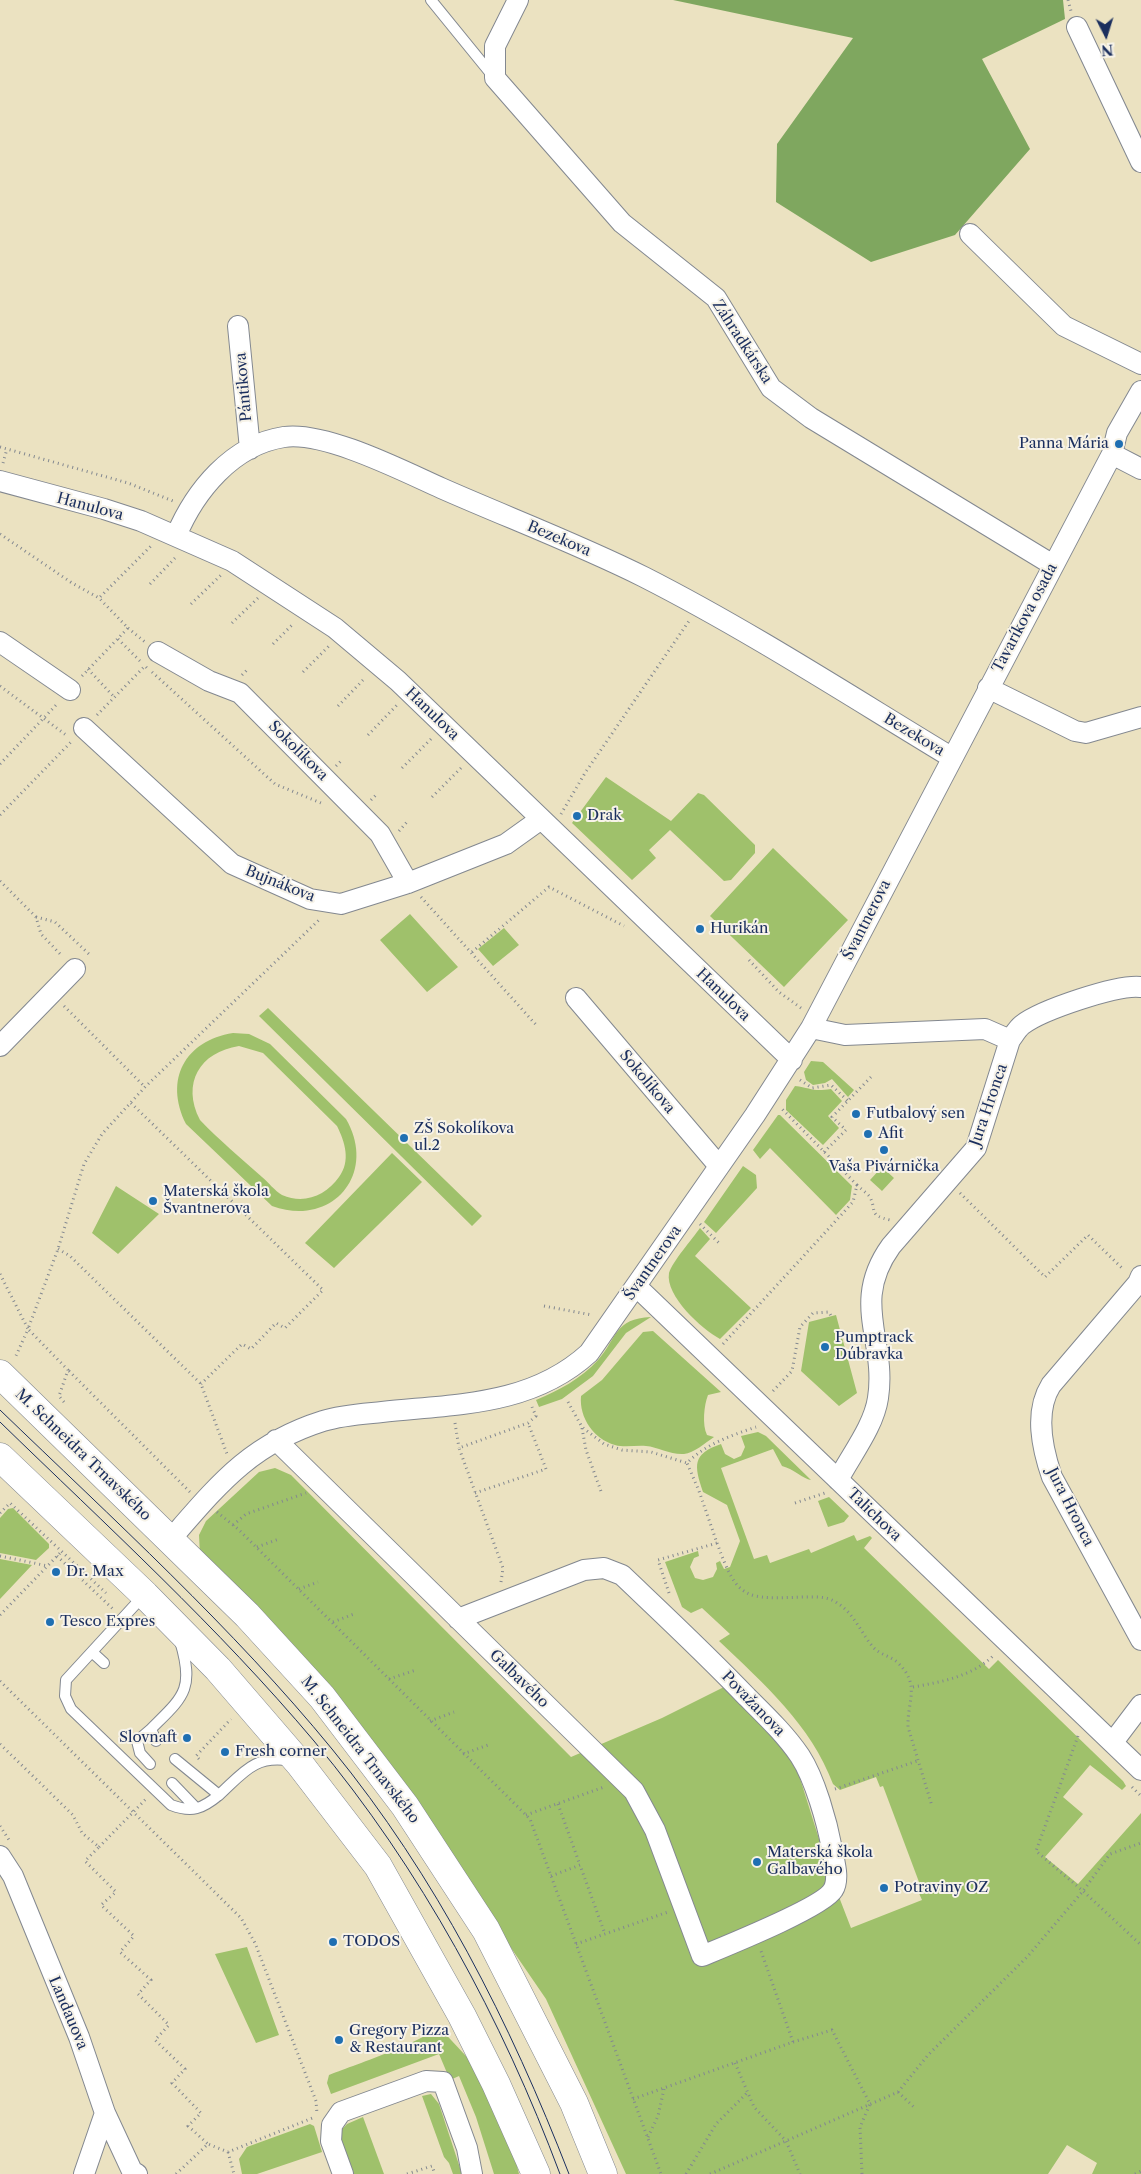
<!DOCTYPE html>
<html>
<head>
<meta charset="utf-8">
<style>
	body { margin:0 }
	#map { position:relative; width:1141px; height:2174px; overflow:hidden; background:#ebe2c1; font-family:"Libre Caslon Text",serif }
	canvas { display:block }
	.north { position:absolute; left:1081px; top:10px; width:50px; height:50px; -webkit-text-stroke:4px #f7f3e8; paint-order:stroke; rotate:175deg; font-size:14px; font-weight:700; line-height:20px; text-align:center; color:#1b2f5e }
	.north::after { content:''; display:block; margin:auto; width:18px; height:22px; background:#1b2f5e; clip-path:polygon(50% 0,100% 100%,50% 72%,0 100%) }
</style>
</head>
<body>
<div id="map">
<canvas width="1141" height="2174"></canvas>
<div class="north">N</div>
</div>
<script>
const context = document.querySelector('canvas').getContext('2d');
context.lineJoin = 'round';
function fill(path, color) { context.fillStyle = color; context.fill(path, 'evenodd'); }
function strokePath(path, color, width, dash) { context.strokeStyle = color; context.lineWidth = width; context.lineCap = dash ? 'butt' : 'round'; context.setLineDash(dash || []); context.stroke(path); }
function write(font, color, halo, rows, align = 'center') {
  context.font = font + ' "Libre Caslon Text",serif'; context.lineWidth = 4; context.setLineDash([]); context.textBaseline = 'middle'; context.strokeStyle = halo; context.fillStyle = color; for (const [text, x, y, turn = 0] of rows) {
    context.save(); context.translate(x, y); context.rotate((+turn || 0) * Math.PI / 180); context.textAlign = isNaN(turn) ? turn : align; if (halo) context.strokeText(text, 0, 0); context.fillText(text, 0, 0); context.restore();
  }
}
const green = new Path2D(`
	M606,777L671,821L698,793L704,795L755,845V853L731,880L724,881L670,830L649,850L656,858L632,880L572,823Z
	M773,848L848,920L784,987L710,916Z
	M410,914L458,967L427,992L380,940Z
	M504,928L519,945L493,966L478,949Z
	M268,1008L482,1216L472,1226L259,1016Z
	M233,1033L249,1034L270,1044L346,1119C378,1174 332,1228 272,1206L186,1124C164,1079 185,1041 233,1033ZM239,1046L263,1053L337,1126C345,1142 351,1161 339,1177C326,1195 305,1205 282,1195C275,1191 268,1182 262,1177C241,1158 219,1140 200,1120C181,1083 200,1052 239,1046Z
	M811,1061L823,1062L854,1090L848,1097L832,1079L825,1083L813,1085L806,1080L804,1072Z
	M795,1086C811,1088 813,1092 831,1089L842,1101L828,1116L839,1128L823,1145L786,1110V1100Z
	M778,1115H780L852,1186L850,1200L836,1215L770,1148L760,1159L753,1150Z
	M392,1153L422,1182L334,1268L305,1243Z
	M743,1166L756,1175L757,1188L716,1233L704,1222Z
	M882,1167L894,1178L882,1191L870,1180Z
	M116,1186L159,1214L118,1254L92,1233Z
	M700,1228L710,1239L695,1256L751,1308L720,1339C702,1329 665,1296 669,1273C672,1262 693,1238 700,1228Z
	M836,1315L857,1393L839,1406L801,1371L809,1322Z
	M651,1317L626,1333L593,1376L562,1399L539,1407L536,1400C559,1390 581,1379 598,1360C618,1337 614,1319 651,1317Z
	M653,1331L721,1392L708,1395C704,1405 702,1425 707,1435L714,1437C705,1443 694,1453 684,1454C671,1455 658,1447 646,1446C636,1445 625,1448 615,1445C594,1439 579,1418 581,1396L602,1380L643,1332Z
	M758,1432L766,1436L811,1480C803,1479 794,1469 782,1466L773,1449L721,1468L754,1559L767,1555L770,1563L809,1549L811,1553L854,1535L857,1541L870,1536L872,1538L864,1548L989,1669L998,1660L1123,1781L1126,1786L1122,1790L1090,1765L1063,1797L1083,1814L1045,1857L1078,1884L1141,1813V2174H1092L1097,2163L1067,2145L1048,2174H626L546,1999L348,1710L200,1555L199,1535L206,1521L259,1472L275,1468L291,1475L571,1757L662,1718L724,1687L794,1759L829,1871L851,1928L922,1900L918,1891L922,1890L883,1786L880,1787L876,1777L840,1790L833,1784C811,1725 764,1684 719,1641L730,1634L702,1608L691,1613L682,1607L665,1562L698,1551L699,1556L694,1558L690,1567L695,1578L703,1580L713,1577L717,1569L716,1563L720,1561L724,1569L730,1567L740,1541L727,1505L703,1492C694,1465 692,1454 721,1444L725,1454L734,1459L741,1456L745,1447L741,1436Z
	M829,1497L849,1516L844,1522L828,1527L818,1501Z
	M13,1508L49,1544V1548L36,1560L0,1553V1518L8,1509Z
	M0,1559L32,1565L0,1599Z
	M247,1947L279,2035L256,2043L215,1954Z
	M438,2026L479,2070L513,2150L519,2174H494L476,2117L459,2076L450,2080L439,2054L331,2094L327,2083L329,2075C349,2067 429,2040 438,2026Z
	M431,2094L439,2104L462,2174H453L449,2163L444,2157L422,2096Z
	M363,2117L384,2174H350L338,2133L347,2124Z
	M310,2124L314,2126L322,2152L257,2174H242L239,2159L247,2147Z`);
const forest = new Path2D(`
	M673,0H1063L1065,19L982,59L1030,149L955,235L871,262L776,202L777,144L853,38Z`);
const path = new Path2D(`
	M1068,0L1071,11
	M0,447L128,483L173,501
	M3,463L7,449
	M0,534L72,583L99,598
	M150,584L177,556
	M191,604L221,575
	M232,623L258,598
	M128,628L145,642
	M118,639L141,662
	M273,644L294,623
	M88,669L115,698
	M152,672L275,784L321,803
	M303,672L329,646
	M242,675L249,668
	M82,676L128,628L99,598L151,546
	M0,686L66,735
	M338,706L365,678
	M97,715L145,666L147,668
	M368,735L397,705
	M0,764L58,703
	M336,766L343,759
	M402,768L432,738
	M432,797L462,767
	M371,800L378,793
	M561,814L585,773L689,621
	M0,815L72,741
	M399,831L407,822
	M0,881L36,917L41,934L62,956
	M421,897L538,1027
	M36,917L55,922L90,955
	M472,952L549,887L624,926
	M749,960L779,992L801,1008
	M64,1006L145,1087
	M800,1080L812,1088L831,1085L848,1101
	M131,1103L323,1290L285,1328L276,1323L251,1349L242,1344L201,1384
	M824,1152L846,1130L832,1117L873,1075
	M857,1185C861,1189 867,1193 870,1197C877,1211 868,1215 890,1220
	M960,1193L1045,1277L1088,1235L1123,1269
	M700,1224L719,1243
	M58,1249L70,1256L201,1384L227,1454
	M0,1274L28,1329L15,1358
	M544,1306L592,1315
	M723,1344L853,1202L857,1185L781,1108
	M69,1371L190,1492
	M773,1391L792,1371L800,1327L813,1313L829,1312L831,1316
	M64,1402L59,1396L68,1370L28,1329L58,1249L84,1164L102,1134L145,1087L320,919
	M568,1402L582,1427L604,1444L622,1450L651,1452L687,1463C706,1444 730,1436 756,1427
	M455,1423L459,1448
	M582,1428L586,1450L602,1494
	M475,1493L546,1469L528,1423
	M795,1503L825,1493
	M217,1512L238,1529L530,1819L661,2174
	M0,1513L10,1503L106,1593
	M233,1525L246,1514L306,1493
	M717,1543C738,1601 745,1599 804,1597C815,1597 828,1596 837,1603C854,1613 861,1633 873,1647C880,1655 891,1656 898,1663C921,1685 907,1701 908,1727L932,1806
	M257,1547L279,1539
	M0,1556L48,1566
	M57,1556L113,1609
	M501,1582L503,1568L459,1448L528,1423L536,1416L532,1407
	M299,1589L318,1582
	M669,1593L658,1560L717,1543L699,1491L687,1463
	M0,1615L62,1551
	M333,1622L354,1614
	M389,1679L416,1670
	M0,1681L241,1918L255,1943L316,2101L317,2114
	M913,1687C942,1682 973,1676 994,1655
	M430,1721L454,1712
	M1078,1736L1036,1851L1083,1891L1141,1945
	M0,1744L73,1815L82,1833L99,1847L85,1861L116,1892L101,1905L134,1936L120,1952L151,1980L138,1994L169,2025L155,2040L185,2069L172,2083L201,2113L188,2126L208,2144
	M463,1754L491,1744
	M199,1759L196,1756L231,1719
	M1132,1787L1141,1796
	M835,1789L917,1761
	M558,1804L580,1865
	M526,1815L604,1787
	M0,1826L9,1840
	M99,1847L146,1799
	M551,1876L580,1865L605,1934
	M576,1944L668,1912
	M793,2042L832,2030L870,2104L860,2127L862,2174
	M735,2063L754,2107L786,2141L800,2174
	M898,2092L916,2109
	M633,2099L793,2042L761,1951
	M648,2137L658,2116L664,2089
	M228,2152L234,2174
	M176,2174L208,2144L228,2152L315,2117
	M407,2174L432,2166L435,2174
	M686,2174L716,2124L747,2093
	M710,2174L898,2092L928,2055L1028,1956L1083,1891L1110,1854L1141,1843
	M1135,2174L1141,2171`);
const service = new Path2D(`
	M431,0L492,75
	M144,1595L66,1680L65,1696L71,1709L171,1805C192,1813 202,1809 219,1795
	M92,1652L104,1663
	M156,1741L151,1729C183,1697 195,1690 180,1641
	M175,1759L219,1795C243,1773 255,1754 291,1761
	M150,1764L140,1753L137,1741L151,1729
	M172,1783L196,1808`);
const minor = new Path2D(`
	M518,0L495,46V78L622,223L716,298L771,388L811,418L1053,565
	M1077,27L1141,162
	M970,234L1064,326L1141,364
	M238,326L250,449
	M1112,454L1141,469
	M0,481L104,509L141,521L232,561L335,628L398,681L792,1060
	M176,536C195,491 232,445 284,437C325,431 403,471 441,488C509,518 578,544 644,577C750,631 850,696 951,757
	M0,642L70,690
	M158,652L209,681L240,693L380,834L408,883
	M988,688L1075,731L1086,733L1141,717
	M84,728L232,864L310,899L341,904L408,883L506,844L541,819
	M576,998L719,1166
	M811,1028L845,1035L985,1029L1010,1040
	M0,1046L75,969
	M1141,1276L1138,1283L1051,1385C1034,1412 1042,1448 1052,1477L1141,1640
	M637,1287L1141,1770
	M276,1440L634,1791L655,1830L702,1956C726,1946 823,1907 833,1890C840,1879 834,1861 832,1849C827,1822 815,1779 800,1756C785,1734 766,1716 747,1697C707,1655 664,1615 622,1575L604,1568L584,1570L458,1619
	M838,1480C851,1455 874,1426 878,1398C887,1340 850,1303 891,1246L976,1148L1010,1040C1014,1035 1017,1029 1022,1025C1041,1010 1118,984 1141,987
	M170,1540C218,1485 250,1444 323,1421C342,1415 362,1414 382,1412C456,1404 531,1406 589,1353L755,1115L811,1028L1112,454L1117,433L1141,391
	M1113,1742L1141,1705
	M0,1856L13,1876L79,2037L105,2113L84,2174
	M105,2113L132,2171L137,2174
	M343,2174L331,2141L332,2125L341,2112L426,2081L443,2082L467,2148L472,2174`);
const secondary = new Path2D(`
	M0,1374L247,1615L322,1697L405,1806L486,1930L574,2103L603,2174
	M0,1457L145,1595L218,1669L299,1763L378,1866L462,2016L496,2084L536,2174`);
const tram = new Path2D(`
	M0,1410C112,1518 233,1628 332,1749C436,1876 510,2022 569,2174
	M0,1422C107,1526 218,1627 314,1741C421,1869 502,2019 560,2174`);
const markers = [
	[1119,444,5,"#1f6fb2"],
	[577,816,5,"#1f6fb2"],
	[700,929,5,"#1f6fb2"],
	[856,1114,5,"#1f6fb2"],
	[868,1134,5,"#1f6fb2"],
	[404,1138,5,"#1f6fb2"],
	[884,1150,5,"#1f6fb2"],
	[153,1201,5,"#1f6fb2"],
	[825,1347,5,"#1f6fb2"],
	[56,1572,5,"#1f6fb2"],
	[50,1622,5,"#1f6fb2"],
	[187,1738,5,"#1f6fb2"],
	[225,1752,5,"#1f6fb2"],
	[757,1862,5,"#1f6fb2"],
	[884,1888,5,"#1f6fb2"],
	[333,1942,5,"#1f6fb2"],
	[339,2040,5,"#1f6fb2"]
];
const streetNames = [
	["Záhradkárska",742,342,57],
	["Pántikova",244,387,-95],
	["Hanulova",90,507,15],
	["Bezekova",559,539,23],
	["Tavaríkova osada",1025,618,-62],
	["Hanulova",432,714,44],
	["Bezekova",914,735,31],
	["Sokolíkova",298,751,45],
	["Bujnákova",280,884,22],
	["Švantnerova",867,920,-63],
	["Hanulova",723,995,44],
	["Sokolíkova",647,1082,50],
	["Jura Hronca",989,1105,-71],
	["Švantnerova",653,1263,-55],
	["M. Schneidra Trnavského",83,1455,44],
	["Jura Hronca",1070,1507,63],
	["Talichova",874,1515,44],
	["Galbavého",519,1679,44],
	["Považanova",753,1704,46],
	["M. Schneidra Trnavského",360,1750,52],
	["Landauova",68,2013,67]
];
const poiNames = [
	["Panna Mária",1109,444,"right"],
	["Drak",587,816],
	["Hurikán",710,929],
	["Futbalový sen",866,1114],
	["ZŠ Sokolíkova",414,1129],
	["ul.2",414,1146],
	["Afit",878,1134],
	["Vaša Pivárnička",884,1167,"center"],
	["Materská škola",163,1192],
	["Švantnerova",163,1209],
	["Pumptrack",835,1338],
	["Dúbravka",835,1355],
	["Dr. Max",66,1572],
	["Tesco Expres",60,1622],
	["Slovnaft",177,1738,"right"],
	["Fresh corner",235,1752],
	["Materská škola",767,1853],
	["Galbavého",767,1870],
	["Potraviny OZ",894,1888],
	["TODOS",343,1942],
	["Gregory Pizza",349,2031],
	["& Restaurant",349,2048]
];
fill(green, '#9fc16b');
fill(forest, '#7fa75f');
strokePath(service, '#838890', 12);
strokePath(minor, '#838890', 22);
strokePath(secondary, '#838890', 29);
strokePath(path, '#838890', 3, [1, 4]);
strokePath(service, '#fff', 10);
strokePath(minor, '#fff', 20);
strokePath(secondary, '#fff', 28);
strokePath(tram, '#1b2f5e', 1);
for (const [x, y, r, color] of markers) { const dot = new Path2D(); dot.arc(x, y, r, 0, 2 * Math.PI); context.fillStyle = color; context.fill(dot); strokePath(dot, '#f7f3e8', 2); }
write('15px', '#1b2f5e', '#f7f3e8', streetNames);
write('15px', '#1b2f5e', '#f7f3e8', poiNames, 'left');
</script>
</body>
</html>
